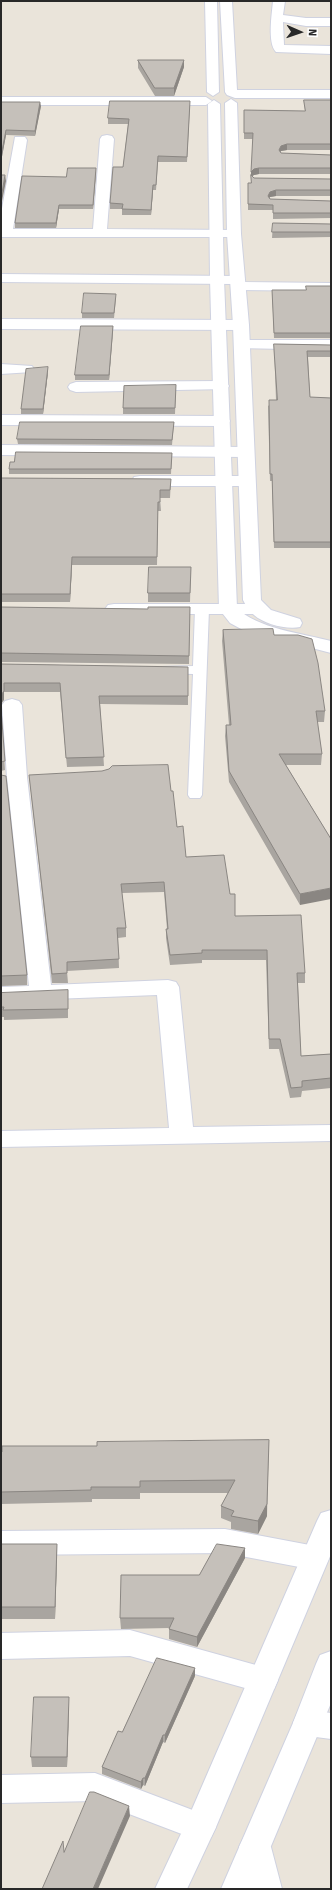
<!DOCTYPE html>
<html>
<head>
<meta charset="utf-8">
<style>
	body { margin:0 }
	#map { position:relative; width:332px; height:1890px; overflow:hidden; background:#eae4da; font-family:"Fira Sans",sans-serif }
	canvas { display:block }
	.frame { position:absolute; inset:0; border:2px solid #282828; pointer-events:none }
	.north { position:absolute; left:280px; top:12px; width:40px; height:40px; -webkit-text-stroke:3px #fff; paint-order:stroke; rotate:92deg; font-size:11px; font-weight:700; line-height:16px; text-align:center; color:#282828 }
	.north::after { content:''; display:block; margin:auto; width:14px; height:18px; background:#282828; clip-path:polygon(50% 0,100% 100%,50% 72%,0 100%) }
</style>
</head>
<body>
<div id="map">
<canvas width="332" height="1890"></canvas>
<div class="frame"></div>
<div class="north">N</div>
</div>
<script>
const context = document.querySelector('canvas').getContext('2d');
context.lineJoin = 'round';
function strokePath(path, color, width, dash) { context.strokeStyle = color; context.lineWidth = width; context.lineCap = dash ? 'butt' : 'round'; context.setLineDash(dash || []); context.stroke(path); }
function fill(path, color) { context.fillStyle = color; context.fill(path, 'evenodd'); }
const lane = new Path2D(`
	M202,605L207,606L209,609L202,795L200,798H190L188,795L193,674L162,673L160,670L162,667L193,666L195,609L197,606Z`);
const street = new Path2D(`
	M273,1H285L283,15L306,18H331V26H306L283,22L284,45L331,46V54L276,52C267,43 272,13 273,1Z
	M1,97H206L212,101L206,105H1Z
	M107,135L112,136L114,139L107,229L234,230L239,231L241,234L239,237H1V214L15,137H25L27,140L13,229H93L100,139L102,136Z
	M1,274L238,276L243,277L245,280L244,282L331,283V291L238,290L233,289L231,286L232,284L1,282Z
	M1,319L241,320L246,322L249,325L246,328L241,330L1,329Z
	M242,340H331V350L237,348L234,345L237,342Z
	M1,364L32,366L34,369L32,372L1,374Z
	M221,381L227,383L229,386L227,389L76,392L70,390L68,387L70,384L76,382Z
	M1,415L222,416L228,418L230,421L228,424L222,426L1,425Z
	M1,445L246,447L252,448L254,452L252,456L246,457L1,455Z
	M140,476H246L252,477L254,481L252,485L246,486H140L134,485L132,481L134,477Z
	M114,604H257L263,605L266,609L263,613L257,614H114L108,613L105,609L108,605Z
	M12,699L19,701L22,705L27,777L51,985L168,980L176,982L179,987L193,1127L331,1125V1141L1,1147V1131L169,1128L157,995L1,1001V987L29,986L7,777L2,705L5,701Z
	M225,1529L315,1546L325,1550L329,1558L325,1566L315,1570L225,1553L1,1555V1531Z
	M130,1630L263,1667L274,1671L278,1680L274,1689L263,1693L130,1656L1,1659V1633Z
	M308,1710L331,1713V1739L308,1736L297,1732L293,1723L297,1714Z
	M95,1773L211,1817L216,1827L211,1837L200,1841L95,1801L1,1803V1775Z
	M255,1832L266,1837L271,1847L282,1889H250L239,1847L244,1837Z`);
const secondary = new Path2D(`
	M205,1H217L219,92L213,96L207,92Z
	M220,1H232L237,90H331V98H235L227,95L225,92Z
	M231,99L237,103L241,234L249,325L261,600L271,610L300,619L302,623L300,627C287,630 264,624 254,615C249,611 246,606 243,600L233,325L227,234L225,103Z
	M214,100L220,104L224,279L237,608C255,628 305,634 331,641V653L243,630L230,623L219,609L210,279L208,104Z
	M331,1510V1554L216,1827L187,1889H155L186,1823L317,1521L321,1513Z
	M331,1651V1703L253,1889H221L293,1723L316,1664L320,1655Z`);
const wall = new Path2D(`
	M138,60L184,67L174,96H155L138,68Z
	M304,100H331V150H287L281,151L280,152L281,153L331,155V174H259L254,175L252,176L254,178L331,179V196H276L270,197L269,198L270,199L331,201V218L273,219V210H248V183H251L253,139H244V110L305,111Z
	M1,102L41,106L35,136L6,135L1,162Z
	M190,106L187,162H158L156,190H153L151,215H122V209H110V203L123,167L128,124H108V118Z
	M96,172L93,209H59L56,228H15V223L66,177Z
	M273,223L331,224V237L272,238Z
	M306,286H331V338H274L272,290H306Z
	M116,298L114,318H82V313Z
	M113,326L109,380H75V375Z
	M274,344L331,345V357H308L310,397L331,398V548H274L272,481H270L268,406L276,400Z
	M48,372L43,414H21V409Z
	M176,385L175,414H123V408Z
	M174,422L172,445L18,444L17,439Z
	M172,453L171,474H9V469Z
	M1,478L171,479L170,498H160L161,511H158L157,565H72L70,602H1Z
	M191,567L190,602H148V593Z
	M1,607L148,609L190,607L189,664L1,662Z
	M223,630L274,635L325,711L324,722H317L322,754L321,765H286L331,839L300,905L229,782L225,736L226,725H229L222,641Z
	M1,664L188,667V705L100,704L104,766L67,767L60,692H4V700Z
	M1,709L5,770L1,771Z
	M1,775L27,975V985L1,986Z
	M29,775L171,791L177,827L186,857L230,894L235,916L305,973V983H298L301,1056L331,1054V1088L302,1091L301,1097L290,1098L279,1049H269L266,960H202V963L170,965L166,938V929H167L164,892L122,893L126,928V937L118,938L119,968L67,971L68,983H52L30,784Z
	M68,990V1018L4,1020V1017H1V993Z
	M269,1440L267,1516L258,1534L231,1529V1522L221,1518V1506L228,1493H140V1499H92V1502L1,1504V1452L97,1446Z
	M1,1544H57V1556L55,1619H1Z
	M245,1548V1558L197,1647L169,1639V1628L121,1629L120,1618L199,1575Z
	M195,1676L165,1743L163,1742L145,1786L143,1785L141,1789L102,1774V1767L122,1732Z
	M69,1707L67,1767H32L31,1757Z`);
const shadedWall = new Path2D(`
	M184,60V67L174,96V88Z
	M40,102L41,106L35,136V131Z
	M6,130V135L1,162V156Z
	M287,144V150L281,151L279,156V150L281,146Z
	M96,168V172L93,209V205Z
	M259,168V174L254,175L251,177V172L254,169Z
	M5,175L6,181L1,206V199Z
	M153,185V190L151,215V210Z
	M276,190V196L270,197L268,202V196L270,192Z
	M59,205V209L56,228V223Z
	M113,326V331L109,380V375Z
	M48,367V372L43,414V409Z
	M72,557V565L70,602V594Z
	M4,683V700L1,704V695Z
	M331,888V899L300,905V894Z
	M267,1504V1516L258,1534V1521Z
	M57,1544V1556L55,1619V1607Z
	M245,1548V1558L197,1647V1637Z
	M195,1668V1676L165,1743V1735Z
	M69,1697V1707L67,1767V1757Z
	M163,1735V1742L145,1786V1778Z
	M143,1778V1785L141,1789V1782Z
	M129,1806L130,1816L98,1889H93Z`);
const building = new Path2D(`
	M138,60H184L174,88H155Z
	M304,100H331V144H287L281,146L279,150L281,153L331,155V168H259L254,169L251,172L253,133H244V110L305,111Z
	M110,101H190L187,157L158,156L156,185H153L151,210L122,209L123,204L110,203L113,167H123L129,119L108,118Z
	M1,102H40L35,131L6,130L1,156Z
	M68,168H96L93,205H59L56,223H15L22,176L66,177Z
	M1,175H5L1,199Z
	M251,175L254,178L331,179V190H276L270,192L268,196L270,199L331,201V213H273V205L248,204V183H251Z
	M273,223L331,224V232H272Z
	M306,286H331V333H274L272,290H306Z
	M84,293L116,294L114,313H82Z
	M81,326H113L109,375H75Z
	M274,344L331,345V351H307L310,397L331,398V542H274L272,474H270L269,400H277Z
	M48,367L43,409H21L26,369Z
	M176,385L175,408H123L124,386Z
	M20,422H174L172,440L17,439Z
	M16,452L172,453L171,469H9L10,462H14Z
	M1,478L171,479L170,490H160V502H158L157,557H72L70,594H1Z
	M149,567H191L190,593H148Z
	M1,607L148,609V607H190L189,656L1,653Z
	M273,629L274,635H298L312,639L318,663L325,711H316L322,754H279L331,839V888L300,894L229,771L226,725H231L223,630Z
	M1,664L188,667V696H99L104,757L66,758L60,683H4V691L1,695Z
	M1,709L5,761L1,762Z
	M168,765L171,791H173L177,827L183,826L186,857L224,855L230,894H235V916L301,915L305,973H297L301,1056L331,1054V1078L302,1081V1087L291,1088L280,1039H269L267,950H202V953L170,955L166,929H168L164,882L121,884L126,928H117L119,959L67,962V973L52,974L29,775L102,771L109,769L112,766Z
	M1,775L6,776L27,975L1,976Z
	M68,990V1009L3,1010L4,1007H1V993Z
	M269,1440L267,1504L258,1521L231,1516L234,1511L221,1506L235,1480L140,1481V1487H91V1490L1,1492V1452H2V1446H97V1442Z
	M1,1544H57L55,1607H1Z
	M217,1544L245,1548L197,1637L169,1629L174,1618H120L121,1575H199Z
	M157,1658L195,1668L165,1735H163L145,1778H143L141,1782L102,1767L118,1731L122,1732Z
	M34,1697H69L67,1757H31Z
	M90,1792H94L129,1806L93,1889H42L63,1841L64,1852Z`);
strokePath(lane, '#cfd2e0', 2);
strokePath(street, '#cfd2e0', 2);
strokePath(secondary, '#cfd2e0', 2);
fill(lane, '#fff');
fill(street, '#fff');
fill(secondary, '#fff');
fill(wall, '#a9a5a0');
fill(shadedWall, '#8a8682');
fill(building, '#c5c0ba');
strokePath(building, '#8a8682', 1);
</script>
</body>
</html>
